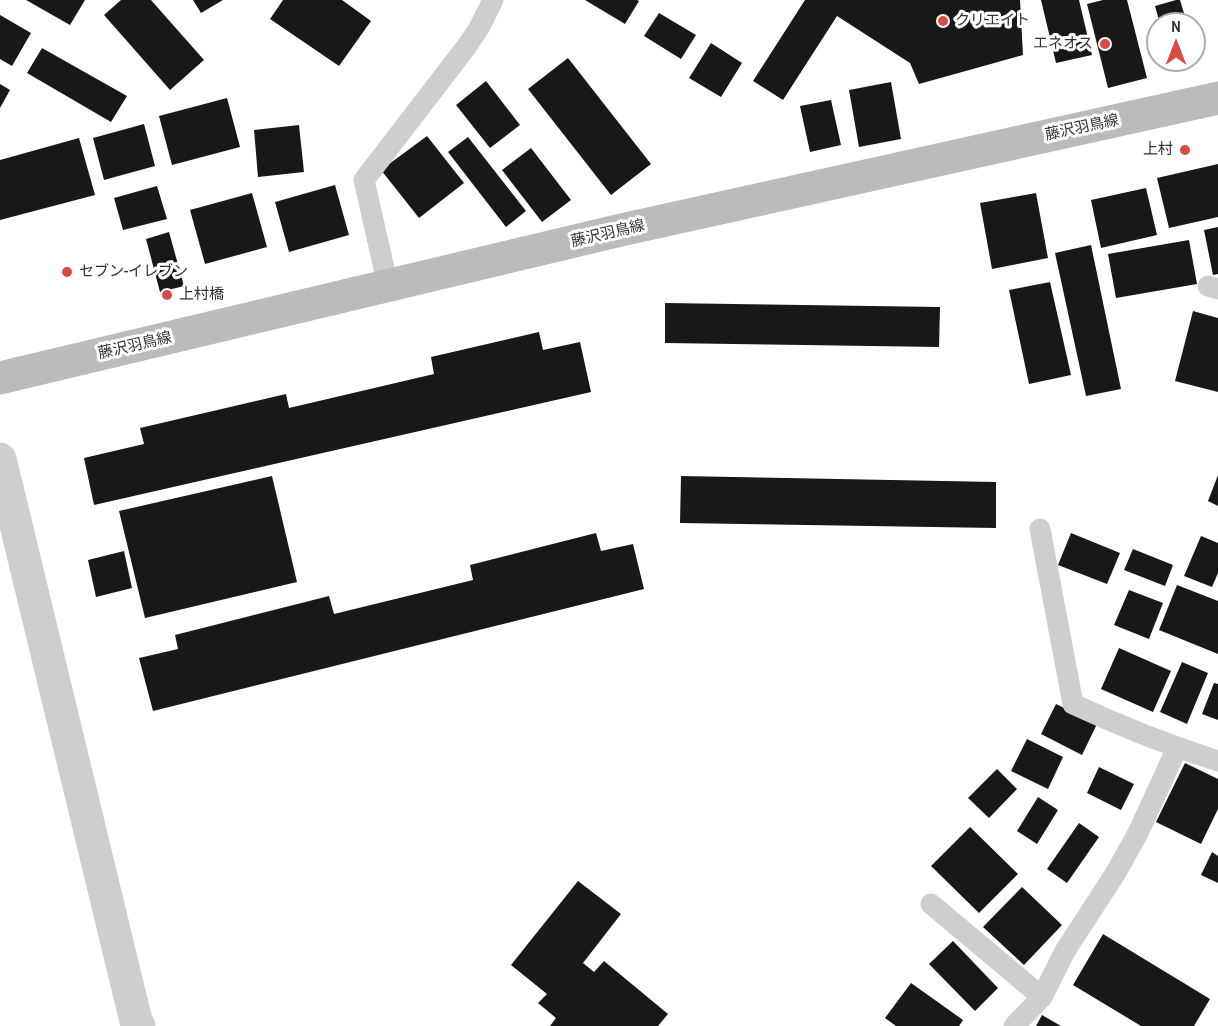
<!DOCTYPE html>
<html>
<head>
<meta charset="utf-8">
<style>
	body { margin:0 }
	#map { position:relative; width:1218px; height:1026px; overflow:hidden; background:#fff; font-family:"Archivo Narrow",sans-serif }
	canvas { display:block }
	.north { position:absolute; left:1146px; top:12px; width:60px; height:60px; box-sizing:border-box; background:#fff; border:2px solid #adadad; border-radius:50%; rotate:0deg; font-size:16px; font-weight:700; line-height:24px; text-align:center; color:#313131 }
	.north::after { content:''; display:block; margin:auto; width:21px; height:27px; background:#d84b43; clip-path:polygon(50% 0,100% 100%,50% 72%,0 100%) }
</style>
</head>
<body>
<div id="map">
<canvas width="1218" height="1026"></canvas>
<div class="north">N</div>
</div>
<script>
const context = document.querySelector('canvas').getContext('2d');
context.lineJoin = 'round';
function fill(path, color) { context.fillStyle = color; context.fill(path, 'evenodd'); }
function strokePath(path, color, width, dash) { context.strokeStyle = color; context.lineWidth = width; context.lineCap = dash ? 'butt' : 'round'; context.setLineDash(dash || []); context.stroke(path); }
function write(font, color, halo, rows, align = 'center') {
  context.font = font + ' "Archivo Narrow","Noto Sans JP",sans-serif'; context.lineWidth = 6; context.setLineDash([]); context.textBaseline = 'middle'; context.strokeStyle = halo; context.fillStyle = color; for (const [text, x, y, turn = 0] of rows) {
    context.save(); context.translate(x, y); context.rotate((+turn || 0) * Math.PI / 180); context.textAlign = isNaN(turn) ? turn : align; if (halo) context.strokeText(text, 0, 0); context.fillText(text, 0, 0); context.restore();
  }
}
const building = new Path2D(`
	M26,0H85L70,25Z
	M121,0H151L204,60L170,90L104,15Z
	M193,0H223L201,13Z
	M283,0H342L371,21L339,66L270,19Z
	M585,0H637L639,1L625,24Z
	M805,0H1020L1023,55L919,84L910,63L837,16L783,100L753,81Z
	M1041,0H1079L1092,55L1056,63Z
	M1103,0H1127L1147,78L1108,88L1087,4Z
	M1176,0H1180L1186,20L1173,24H1160L1155,6Z
	M659,13L696,35L681,59L644,36Z
	M0,15L31,33L12,66L0,59Z
	M711,43L742,63L721,97L689,78Z
	M42,48L127,96L111,122L27,73Z
	M568,58L651,164L611,195L528,89Z
	M486,81L520,125L490,148L456,105Z
	M891,82L901,139L859,147L849,90Z
	M0,84L10,90L0,108Z
	M227,98L240,147L172,165L159,116Z
	M831,100L841,145L810,152L800,106Z
	M144,124L155,166L104,180L93,138Z
	M299,125L304,172L258,177L254,130Z
	M427,136L464,183L419,218L381,170Z
	M468,137L526,211L506,227L448,152Z
	M79,138L95,195L0,220V160Z
	M531,148L571,200L542,222L502,170Z
	M1218,164V217L1169,228L1157,178Z
	M335,185L349,235L289,252L275,202Z
	M157,186L167,219L123,230L114,198Z
	M1146,188L1157,235L1101,248L1091,200Z
	M252,193L267,247L205,264L190,210Z
	M1036,193L1048,258L992,269L980,203Z
	M1218,227V274L1213,275L1204,230Z
	M169,232L184,286L160,292L146,239Z
	M1189,240L1197,284L1116,298L1108,254Z
	M1091,245L1121,389L1086,396L1055,253Z
	M1050,282L1071,375L1029,384L1009,290Z
	M665,303L940,307L939,347L665,343Z
	M1193,311L1218,318V392L1175,381Z
	M539,332L543,350L580,342L591,392L94,505L84,458L144,444L140,428L286,394L289,408L434,374L431,357Z
	M1218,475V506L1208,501Z
	M272,476L297,582L145,618L119,511Z
	M681,476L996,482V528L680,523Z
	M596,533L601,551L633,544L644,589L153,711L139,658L178,649L175,635L329,596L334,614L473,580L470,565Z
	M1071,533L1120,553L1107,584L1058,565Z
	M1201,536L1218,543V573L1212,587L1184,576Z
	M1133,549L1173,565L1165,586L1124,570Z
	M124,551L132,588L96,597L88,560Z
	M1177,585L1218,601V654L1159,630Z
	M1129,590L1163,603L1149,639L1114,625Z
	M1119,648L1171,671L1153,712L1101,689Z
	M1182,662L1208,673L1187,724L1160,712Z
	M1214,683L1218,684V720L1202,714Z
	M1056,704L1097,724L1082,755L1041,734Z
	M1027,739L1063,757L1048,789L1011,771Z
	M1185,763L1218,779V809L1201,844L1156,822Z
	M1099,767L1134,784L1121,810L1087,793Z
	M997,769L1017,789L989,818L968,798Z
	M1038,797L1058,810L1037,844L1017,831Z
	M1079,823L1099,837L1067,883L1047,869Z
	M970,827L1018,874L979,913L931,866Z
	M1212,852L1218,856V883L1201,875Z
	M578,881L621,914L583,963L594,972L604,961L668,1014L658,1026H550L556,1018L538,1003L547,994L511,965Z
	M1022,887L1062,925L1024,965L983,927Z
	M1103,934L1210,999L1194,1026H1141L1073,985Z
	M953,941L998,988L975,1011L929,964Z
	M911,983L963,1020L959,1026H896L885,1018Z
	M1042,1015L1061,1026H1036Z`);
const lane = new Path2D(`
	M388,286L364,180L467,46L479,28L493,0
	M1208,286L1218,289
	M1040,529L1073,704C1120,726 1168,745 1218,761
	M931,904L1042,997
	M1014,1026L1042,997L1065,951L1115,874L1138,833L1177,748`);
const street = new Path2D(`
	M0,459L136,1021L139,1026`);
const secondary = new Path2D(`
	M0,378L621,230L1218,98`);
const markers = [
	[943,21,6,"#d84b43"],
	[1105,44,6,"#d84b43"],
	[1185,150,6,"#d84b43"],
	[67,272,6,"#d84b43"],
	[167,295,6,"#d84b43"]
];
const poiNames = [
	["クリエイト",955,21],
	["エネオス",1093,44,"right"],
	["上村",1173,150,"right"],
	["セブン-イレブン",79,272],
	["上村橋",179,295]
];
const streetNames = [
	["藤沢羽鳥線",1082,128,-12],
	["藤沢羽鳥線",608,234,-13],
	["藤沢羽鳥線",135,346,-13]
];
fill(building, '#181818');
strokePath(lane, '#cecece', 21);
strokePath(street, '#cecece', 33);
strokePath(secondary, '#bbb', 33);
for (const [x, y, r, color] of markers) { const dot = new Path2D(); dot.arc(x, y, r, 0, 2 * Math.PI); context.fillStyle = color; context.fill(dot); strokePath(dot, '#fff', 2); }
write('15px', '#313131', '#fff', poiNames, 'left');
write('15px', '#313131', '#fff', streetNames);
</script>
</body>
</html>
